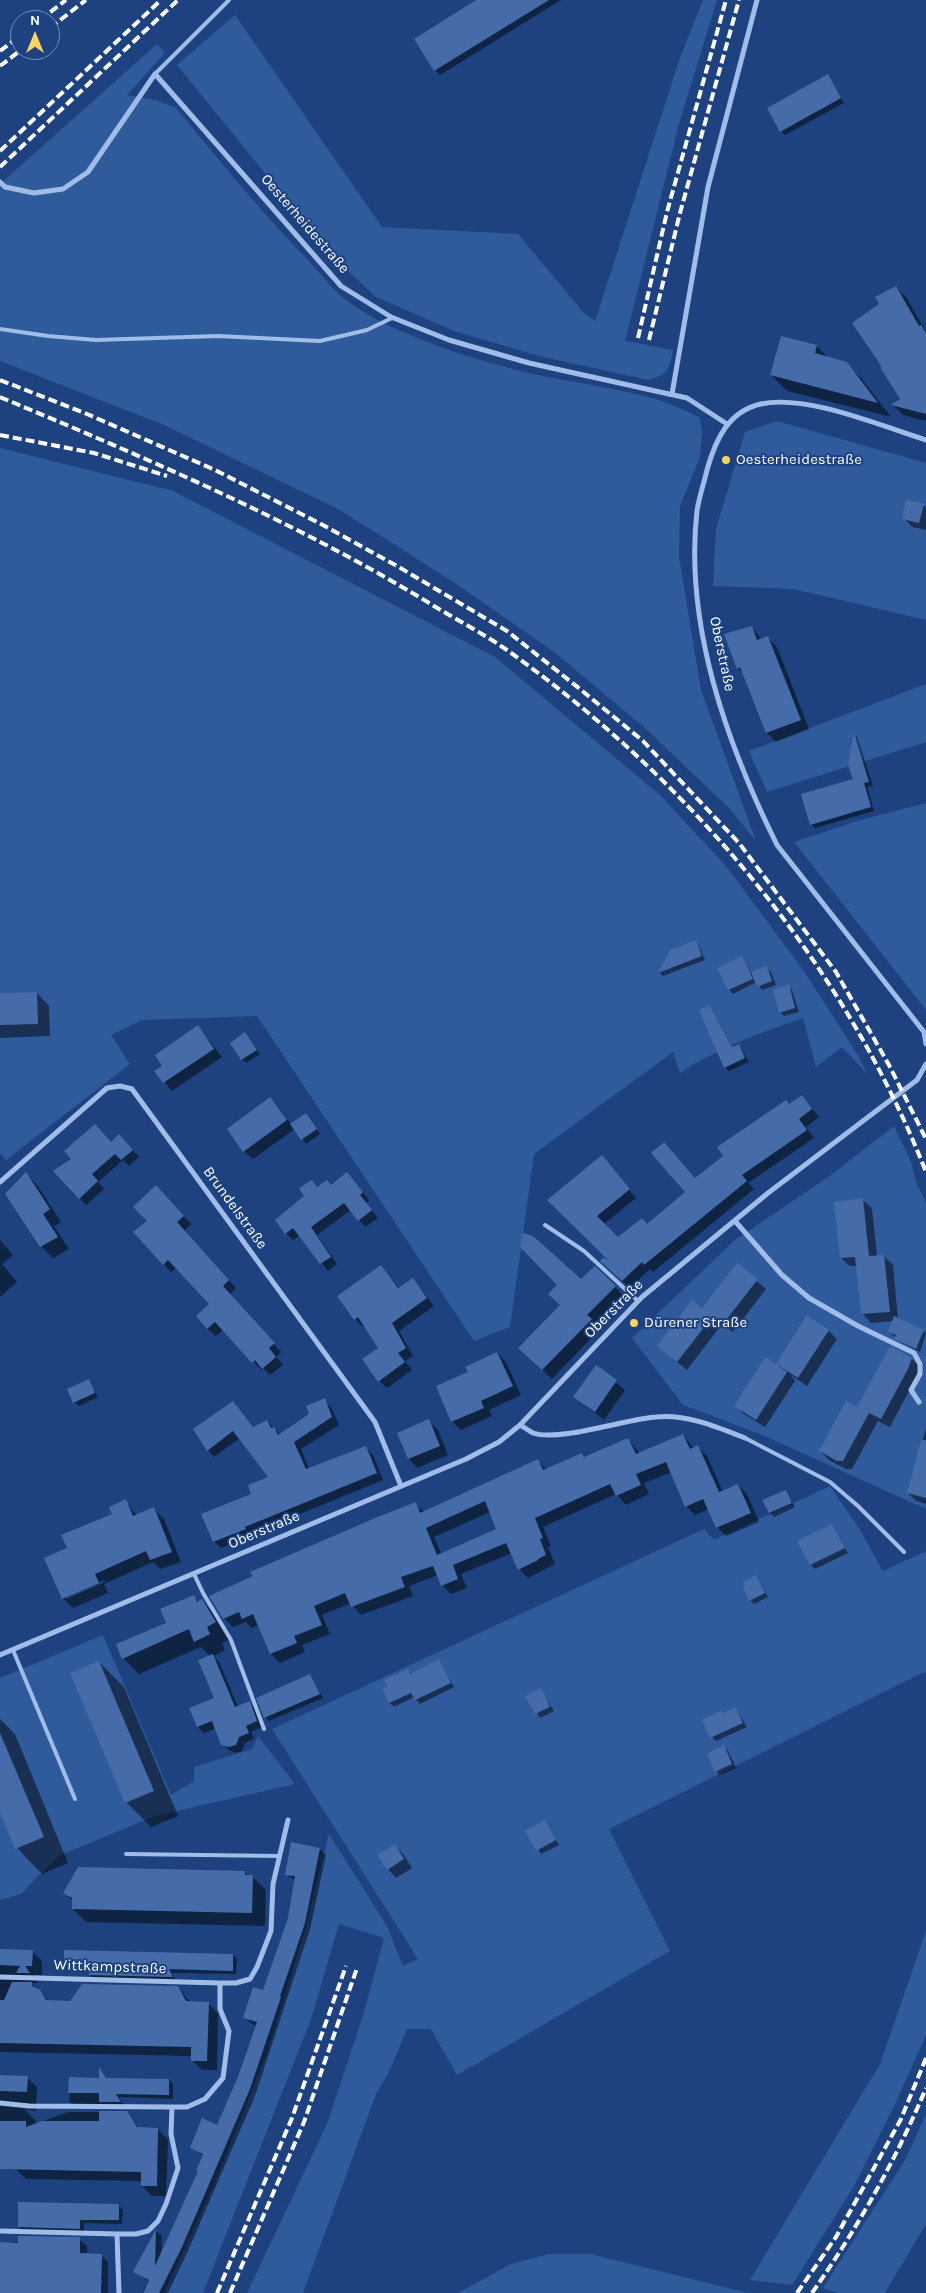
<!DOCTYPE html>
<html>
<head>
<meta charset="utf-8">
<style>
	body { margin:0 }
	#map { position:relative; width:926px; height:2293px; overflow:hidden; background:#1d427f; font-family:Karla,sans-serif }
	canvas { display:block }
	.north { position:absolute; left:10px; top:10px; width:50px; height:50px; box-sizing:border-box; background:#1d427f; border:1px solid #778eb2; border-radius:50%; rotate:0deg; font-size:14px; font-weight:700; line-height:20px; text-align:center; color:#fff }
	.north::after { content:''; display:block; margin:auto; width:18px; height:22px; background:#f9d45e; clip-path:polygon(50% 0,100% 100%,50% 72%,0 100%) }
</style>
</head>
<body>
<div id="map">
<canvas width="926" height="2293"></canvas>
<div class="north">N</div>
</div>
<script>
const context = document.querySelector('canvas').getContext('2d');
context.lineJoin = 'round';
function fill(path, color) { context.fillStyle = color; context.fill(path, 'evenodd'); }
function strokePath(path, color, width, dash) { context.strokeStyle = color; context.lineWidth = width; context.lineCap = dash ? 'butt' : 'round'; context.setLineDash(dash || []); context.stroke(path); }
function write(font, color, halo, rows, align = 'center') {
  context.font = font + ' Karla,sans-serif'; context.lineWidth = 4; context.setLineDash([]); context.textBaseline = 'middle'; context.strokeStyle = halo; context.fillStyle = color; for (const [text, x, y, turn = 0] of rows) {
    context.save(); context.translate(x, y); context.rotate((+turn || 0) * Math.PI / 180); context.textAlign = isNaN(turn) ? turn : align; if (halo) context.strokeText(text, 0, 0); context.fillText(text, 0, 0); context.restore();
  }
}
const green = new Path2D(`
	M703,0H717L679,124L625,341L673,350C669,370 668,375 648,380L539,356L454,331L376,297L333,257L177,65L235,15L382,227L518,234L584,313L595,321L680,58Z
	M157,44L165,53L127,95L155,100L175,107C218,158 260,211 307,259C320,273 332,289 346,300C387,332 471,359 521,371C579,386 648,388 700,418L702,434L700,457L680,506L679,556L701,690L756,841L729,808L645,728L554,652L455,583L340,510L164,425L0,361V184Z
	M777,421L926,463V620L794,589L713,586L716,529L745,432Z
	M0,448L173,491L495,657L660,795L726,866L804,971L859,1057L867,1074L842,1047L816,1067L803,1018C759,1033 718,1048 680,1073L673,1052L534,1154L510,1327L474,1341L257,1016L142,1020L111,1035L130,1064L6,1160L0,1153Z
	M926,684V742L767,792L749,751Z
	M926,803V1010L794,842L857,821Z
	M894,1126L911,1162L916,1182L926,1203V1509L760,1434L683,1405L632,1338L735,1240L831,1175Z
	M830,1486L860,1530L883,1571L926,1551V1671L609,1829L670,1951L457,2075L431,2029H407L388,2074L376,2094L303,2293H247L327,2124L365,2009L384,1938L339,1924L311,2019L203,2293H164L216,2180L268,2050L306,1927L329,1834L387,1926L403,1966L418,1959L272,1729L704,1529L714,1540Z
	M103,1635L171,1795L194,1781V1767L252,1749L258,1736L295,1784L155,1816L58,1856L21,1894L0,1900V1678Z
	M926,1931V2035L896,2102L854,2186L792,2285L750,2280L880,2064Z
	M926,2114V2224L885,2293H838L823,2288L905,2160Z
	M549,2254H591L748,2293H458L511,2264Z`);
const shadow = new Path2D(`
	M479,0H561L440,75L435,70Z
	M827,76L844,103L785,135L781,131Z
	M895,287L906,297L926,332V421L903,415L893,405L902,400L881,305Z
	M782,337L817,346L828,358L846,363L862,379L891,417L787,391L771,375Z
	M923,505L926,508V530L912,527L904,518Z
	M752,627L762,640L768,638L777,647L809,729L776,742L767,733L745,675L738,668Z
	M854,734L857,737L873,786L867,787L874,811L815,828L811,824L854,780Z
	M695,942L699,946L705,960L663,976L659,972L670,951Z
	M741,957L751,973L767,968L771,972L776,985L762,990L756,982L733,994L729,990Z
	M788,986L792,990L799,1012L784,1016L780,1012Z
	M37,993L49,1006L50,1036L0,1038V994Z
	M709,1006L733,1048L739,1045L749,1062L729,1071L725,1067Z
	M198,1027L222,1057L172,1091L156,1072L164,1067Z
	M249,1038L260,1054L246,1063L242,1059Z
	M802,1097L819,1117L806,1127L814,1138L748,1183L754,1189L653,1272L650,1269L630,1288L609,1268L612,1263L549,1200L607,1163L636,1198L604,1224L618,1239L647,1225L687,1192L696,1180Z
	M270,1099L292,1125L310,1119L320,1134L306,1144L295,1129L253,1159L244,1151Z
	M126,1143L139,1157L129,1166L123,1160L98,1182L104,1189L86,1205L55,1171Z
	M26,1174L38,1186L61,1222L54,1226L69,1249L53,1258L41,1246L6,1195Z
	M354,1181L369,1200L366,1203L378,1218L365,1227L351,1210L317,1235L337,1264L328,1271L300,1235L293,1240L286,1233L312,1182L318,1188Z
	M163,1195L191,1224L184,1231L236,1288L230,1294L281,1352L276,1357L283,1365L270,1375L263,1368L261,1370L224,1329L216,1336L208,1329L197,1316L211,1305L177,1267L171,1272L164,1264L149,1221Z
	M863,1200L872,1208L877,1256H884L893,1265L898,1319L926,1333L920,1352L900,1342L889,1331L894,1321L871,1323L863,1314L857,1266H850L841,1258Z
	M0,1240L13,1255L2,1264L17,1282L0,1297Z
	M737,1265L766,1289L733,1332L722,1324L687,1370L658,1346L703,1310Z
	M381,1266L400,1289L413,1279L434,1306L399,1331L413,1356L405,1361L412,1370L387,1388L379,1381L380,1348L365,1325L363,1327L355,1319Z
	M595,1268L625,1297L596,1325L600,1329L552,1379L520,1348Z
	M829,1331L837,1339L807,1386L791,1375L795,1381L765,1427L744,1414L735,1405L781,1369L777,1364Z
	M497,1353L506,1362L521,1395L489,1410L492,1416L461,1430L452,1421L470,1373Z
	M910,1357L919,1366L916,1378L890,1427L878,1421L852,1469H846L829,1460L820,1451L858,1408Z
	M596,1366L625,1390L604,1420L574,1397Z
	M88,1381L98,1397L79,1406L74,1402Z
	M324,1400L331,1407L339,1425L301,1449L309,1469L366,1448L373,1455L383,1480L251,1534L252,1536L221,1548L214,1541L253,1494L270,1477L240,1438L214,1457L208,1450L233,1402L254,1428L267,1421L281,1435L311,1414Z
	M429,1421L438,1430L448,1455L417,1468L409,1459L398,1434Z
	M926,1428V1504L916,1501L908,1493Z
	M683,1435L694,1449L698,1447L707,1456L723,1492L738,1485L747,1494L759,1522L726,1536L717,1527L709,1509L695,1515L686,1506L672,1472L644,1483L649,1494L626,1505L616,1494L543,1527L551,1546L548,1547L555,1564L528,1578L519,1569L512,1553L461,1574L467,1588L451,1594L442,1585L438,1575L409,1586L413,1596L361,1615L351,1603L322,1615L330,1634L302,1645L305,1652L280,1663L271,1654L259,1624L252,1628L246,1622L233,1627L224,1618L415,1504L424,1512L538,1461L547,1470L582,1454L586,1458L628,1439L640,1454ZM490,1512L498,1530L442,1555L434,1537Z
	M785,1491L795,1507L774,1517L770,1513Z
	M125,1501L137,1516L154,1509L164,1519L181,1562L161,1569L153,1562L104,1584L108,1593L73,1608L63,1598L69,1549L114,1515ZM104,1580L105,1582L66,1599V1596Z
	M832,1525L848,1553L815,1569L811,1565Z
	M756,1576L768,1597L754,1604L750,1600Z
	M194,1597L199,1602L202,1601L218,1617L231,1639L222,1643L225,1650L214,1656L219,1662L238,1707L249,1702L255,1708L262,1727L251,1732L254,1739L245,1743L242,1751L236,1753L229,1750L223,1744L216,1728L204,1733L198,1727L216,1699L210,1656L201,1647L139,1674L123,1658L167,1624Z
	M439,1661L454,1687L420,1704L414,1697L394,1707L390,1703L383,1688L408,1671L412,1674Z
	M99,1662L124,1687L178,1816L151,1827L126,1802Z
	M310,1676L323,1698L269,1721L265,1717Z
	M540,1690L554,1711L540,1718L527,1696Z
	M736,1708L747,1727L716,1741L712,1737L723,1715Z
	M0,1719L15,1734L68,1863L42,1874L17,1848L0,1808Z
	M724,1747L728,1751L736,1768L720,1775L716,1771Z
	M545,1822L559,1845L541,1854L527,1831Z
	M292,1844L320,1849L326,1855L310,1929L255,2096L187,2253L168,2293H142L148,2281L135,2271L156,2231L162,2236L161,2256L199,2172L197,2171L204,2156L191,2147L218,2126L239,2077L257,2026L250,2023L245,2017L264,1992L289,1919L296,1881L286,1874Z
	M395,1845L403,1854L412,1868L396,1878L388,1869Z
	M245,1872L248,1876H252L266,1890L265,1926L86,1922L73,1909V1901L64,1892Z
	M0,1950L32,1951L42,1961V1975H33L38,1983H31L49,2001L70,2002L178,1987L191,2003H208L218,2013L217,2070H202L192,2060V2056L0,2052Z
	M233,1955L237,1959L236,1974L172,1973L176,1981L94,1979L90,1975L93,1971L69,1970L65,1966Z
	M0,2077H27L37,2087L36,2111L24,2109L36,2121V2124L68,2112H126L140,2129L158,2130L168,2139L166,2196H152L142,2186V2181L26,2179L16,2169L0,2168Z
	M70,2078L169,2080L173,2084V2099L119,2097L124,2106L73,2105L69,2101Z
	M119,2206L123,2210L122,2224L84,2223V2232L23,2231L19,2227Z
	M79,2239L87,2246V2254L101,2255L108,2262V2293H0V2243Z`);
const building = new Path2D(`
	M476,0H549L434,71L414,39Z
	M828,74L841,98L780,132L767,108Z
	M896,286L919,326L921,325L926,333V414L891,405L900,399L880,367H882L852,323L879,304L875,297Z
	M781,336L817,345L815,353L847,362L878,403L770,375Z
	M906,500L924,504L919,523L902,519Z
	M752,626L757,640L768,636L801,720L766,733L740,667L737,669L724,634Z
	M854,732L869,782L864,783L871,807L810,825L801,794L853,779L848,765Z
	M696,940L702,956L658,973L670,950Z
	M742,956L753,979L728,990L717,968Z
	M767,966L772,981L757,987L751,972Z
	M789,984L795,1008L779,1013L773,990Z
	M37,992L38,1024L0,1025V993Z
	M709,1005L732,1047L739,1044L745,1058L724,1068L699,1010Z
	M198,1025L214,1049L163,1083L154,1071L162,1066L155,1055Z
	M245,1032L257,1050L241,1060L230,1043Z
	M802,1095L812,1109L799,1119L807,1130L742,1175L747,1181L644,1265L642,1262L622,1281L600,1261L603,1258L608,1260L547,1200L602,1155L630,1189L597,1216L618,1237L642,1218L647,1224L685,1192L651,1153L664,1142L695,1178L723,1156L717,1147L786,1100L789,1104Z
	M270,1097L287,1120L243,1152L227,1129Z
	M306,1113L317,1129L301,1140L290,1124Z
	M95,1124L111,1142L119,1134L133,1150L121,1160L115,1154L92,1174L98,1181L79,1199L53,1171L71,1159L64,1151Z
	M26,1172L50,1209L43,1214L58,1237L40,1247L5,1194Z
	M347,1172L363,1192L360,1195L372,1210L358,1221L344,1203L311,1227L331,1257L320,1264L293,1228L285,1234L275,1220L304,1196L299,1188L312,1180L317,1187L327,1180L331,1185Z
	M156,1185L184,1216L177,1222L229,1280L223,1286L275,1343L269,1348L276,1357L262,1369L255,1360L252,1363L215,1322L207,1329L196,1316L209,1304L168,1260L163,1265L133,1232L147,1221L133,1207Z
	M863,1198L869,1256L884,1255L890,1312L861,1314L855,1257L840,1258L834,1202Z
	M523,1233L533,1236L581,1279L595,1266L616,1286L587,1315L592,1319L542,1370L518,1348L560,1305L548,1294L557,1285L520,1247Z
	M737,1263L758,1279L723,1324L713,1316L677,1362L657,1346L692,1300L702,1308Z
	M381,1265L398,1288L413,1278L427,1298L392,1323L406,1348L398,1353L405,1362L378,1382L362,1359L378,1348L358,1317L354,1320L337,1296Z
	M807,1315L829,1330L798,1378L776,1364Z
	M894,1316L924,1330L916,1349L894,1339L896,1335L888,1332Z
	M890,1346L912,1358L908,1369L881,1419L869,1413L843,1461H837L819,1451L846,1401L857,1407Z
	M497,1352L513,1386L481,1401L484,1408L451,1422L436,1386L468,1372L465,1367Z
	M765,1357L787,1372L756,1420L734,1406Z
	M596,1365L617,1380L595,1412L573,1397Z
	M89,1379L95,1393L73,1403L67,1389Z
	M325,1398L332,1417L294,1442L306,1469L366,1446L377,1473L245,1527L246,1529L213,1542L201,1514L251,1494L248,1485L268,1477L233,1431L207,1451L193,1429L233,1401L253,1427L267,1420L271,1428L274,1427L278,1435L309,1414L306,1406Z
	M429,1419L440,1446L408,1459L397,1433Z
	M683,1434L690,1449L698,1445L719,1492L738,1484L751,1513L716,1528L703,1499L685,1507L666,1462L636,1474L641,1485L616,1496L610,1484L535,1518L543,1538L540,1539L546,1555L538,1559V1560L518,1570L506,1543L453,1565L458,1579L441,1586L433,1566L401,1577L405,1587L351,1607L345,1593L314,1606L322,1625L294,1636L297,1643L270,1654L253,1614L242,1619L239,1612L223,1619L209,1596L253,1576L250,1572L380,1516L416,1502L420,1513L538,1459L543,1470L582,1453L584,1457L628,1438L636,1454ZM485,1501L496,1529L437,1555L426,1528Z
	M921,1440H926V1498L907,1493Z
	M786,1490L792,1503L769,1513L762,1500Z
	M126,1499L133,1516L154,1507L172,1552L150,1560L146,1551L95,1574L99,1583L62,1599L44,1558L67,1548L61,1535L112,1514L109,1507Z
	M832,1524L845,1548L810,1565L797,1541Z
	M756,1575L765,1593L749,1601L743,1588L745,1586L743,1582Z
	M194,1595L197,1602L202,1599L216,1622L207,1627L210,1634L194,1642L189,1629L122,1659L116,1644L166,1623L160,1609Z
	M213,1654L235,1707L250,1701L257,1721L246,1726L249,1733L239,1737L236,1745L229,1747L221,1745L212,1721L197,1727L189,1708L214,1698L198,1660Z
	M439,1659L451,1683L415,1700L411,1693L389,1703L382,1688L387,1686L384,1680L408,1669L410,1674Z
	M99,1661L154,1791L125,1803L70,1673Z
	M310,1674L320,1694L264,1718L256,1698Z
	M541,1688L550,1707L535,1714L525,1696Z
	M736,1707L743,1723L710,1738L702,1720L721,1711L723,1713Z
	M0,1733L44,1837L15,1849L0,1812Z
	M724,1745L732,1764L715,1772L707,1754Z
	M545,1820L556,1840L536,1851L525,1831Z
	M291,1842L320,1848L305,1923L280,1996L281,1997L250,2089L182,2247L159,2293H143L149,2280L133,2272L156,2229L155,2266L198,2171H196L203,2154L190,2148L202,2118L217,2125L238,2077L257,2022L243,2018L253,1987L263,1990L288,1918L295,1876L285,1875Z
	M395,1844L404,1859L387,1870L377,1855Z
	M78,1867L245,1871V1875H253L252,1913L72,1909V1898L63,1893Z
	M0,1949L33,1950L32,1966H25L30,1973H16L20,1966L0,1965Z
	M64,1950L233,1954V1971L169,1969L173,1977L88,1975L94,1967L64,1966Z
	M12,1982H32V1986L40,1990L46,2000L70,2001L82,1984L178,1986L186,2001L209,2002L207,2061H191V2047L0,2043V2000H4Z
	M99,2067L106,2078L169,2079V2095L116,2094L121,2102H99V2093H68L69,2077L99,2078Z
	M0,2075L28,2076L27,2092L0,2091Z
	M99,2111H127L137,2127L158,2128L157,2186H141V2172L0,2169V2121H26V2127L42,2121H99Z
	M18,2202L119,2204V2220H80V2229L18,2227Z
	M18,2236L80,2237V2253L102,2254L101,2293H0V2242L18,2243Z`);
const service = new Path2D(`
	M155,74L229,0
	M0,329L48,336L96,340L218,336L320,341L367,330L392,318
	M545,1225L584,1251L638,1301
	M745,1438L830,1482L858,1506L904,1552
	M194,1574L203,1593L231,1640L264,1729
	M13,1650L75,1799
	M126,1854L279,1856`);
const minor = new Path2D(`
	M0,182L5,187L34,193L63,189L88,172L155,74L341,286L391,317L449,340L529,363L687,398L727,424
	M672,394L708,187L757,0
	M926,440C881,426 806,394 761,404C728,411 715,441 707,470C704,483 699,497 697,511C684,625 727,744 777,845L924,1032L926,1044
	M0,1182L107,1088L120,1086L132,1089L375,1422L401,1486
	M735,1221L782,1275L809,1298L858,1326L914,1353L920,1364V1374L911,1390L919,1402
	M520,1425C524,1427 529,1431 533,1433C560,1442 625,1419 656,1417C687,1414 717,1427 745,1438
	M0,1655L466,1459L499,1442L520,1425L642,1297L768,1193L917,1080L926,1064
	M0,1977L220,1983
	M0,2103L29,2106L172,2107
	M0,2231L117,2234
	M119,2293L117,2234H136L148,2231L158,2221L166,2204L178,2168L171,2134L172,2107H187L205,2099L223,2078L229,2031L220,2009V1983H236L250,1979L257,1967L271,1931L273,1884L288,1820`);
const rail = new Path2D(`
	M40,20L66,0
	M50,28L86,0
	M0,51L20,36
	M0,66L21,50
	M0,151L161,0
	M0,167L178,0
	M638,338L667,212L726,0
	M649,340L680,213L739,0
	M0,380L87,414L215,470L321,524L397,566L507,631L580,689L643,741L739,843L836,972L889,1065L926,1139
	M0,397C148,459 297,522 434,606C457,620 482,633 504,648C688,778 843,961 926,1172
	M0,435L94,453L167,476
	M217,2293L292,2118L346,1966
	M230,2293L304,2122L357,1968
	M797,2293L836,2237L901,2119L926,2058
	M812,2293C857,2229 896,2160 926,2088`);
const markers = [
	[726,460,5,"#f9d45e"],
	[634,1323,5,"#f9d45e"]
];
const streetNames = [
	["Oesterheidestraße",305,224,49],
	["Oberstraße",722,654,78],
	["Brundelstraße",235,1208,54],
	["Oberstraße",614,1309,-45],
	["Oberstraße",264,1530,-23],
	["Wittkampstraße",110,1967,2]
];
const poiNames = [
	["Oesterheidestraße",736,460],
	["Dürener Straße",644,1323]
];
fill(green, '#2f5b9d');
fill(shadow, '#0007');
fill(building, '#456ca9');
strokePath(service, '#a0bde9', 4);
strokePath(minor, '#a0bde9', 5);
strokePath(rail, '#fff', 4, [9, 4]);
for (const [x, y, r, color] of markers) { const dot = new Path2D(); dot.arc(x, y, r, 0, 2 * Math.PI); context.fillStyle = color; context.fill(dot); strokePath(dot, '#1d427f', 2); }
write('15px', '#fff', '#1d427f', streetNames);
write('15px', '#fff', '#1d427f', poiNames, 'left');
</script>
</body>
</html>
